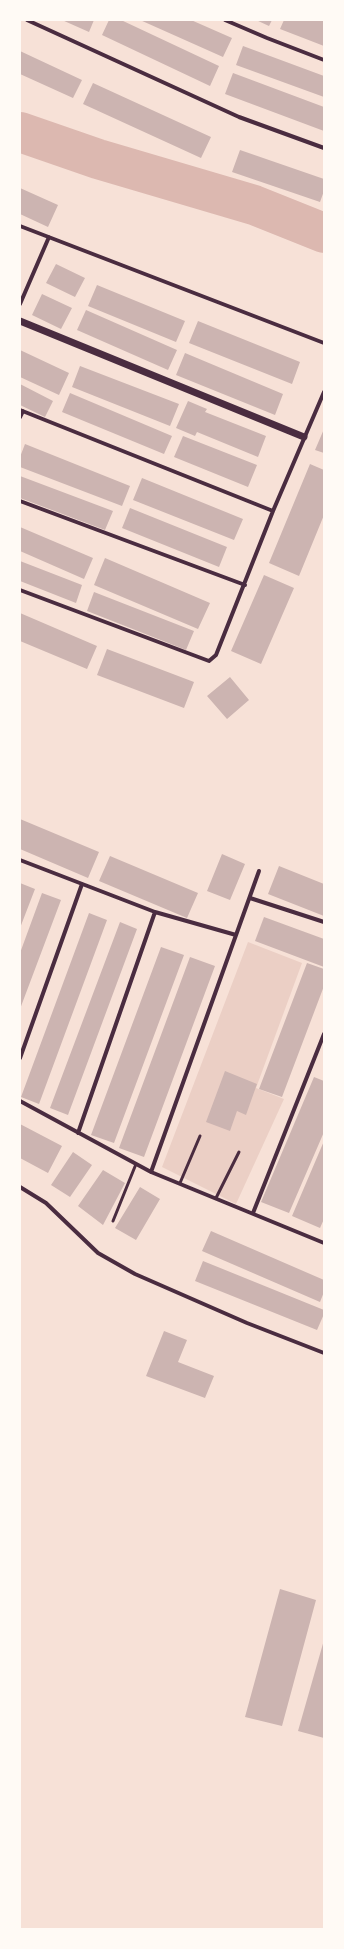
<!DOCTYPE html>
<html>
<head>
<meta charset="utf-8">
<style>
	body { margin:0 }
	#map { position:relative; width:344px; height:1949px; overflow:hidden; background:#f7e1d7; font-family:Ubuntu,sans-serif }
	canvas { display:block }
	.frame { position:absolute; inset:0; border:21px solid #fffaf5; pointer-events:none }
</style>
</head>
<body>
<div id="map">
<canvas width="344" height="1949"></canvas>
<div class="frame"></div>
</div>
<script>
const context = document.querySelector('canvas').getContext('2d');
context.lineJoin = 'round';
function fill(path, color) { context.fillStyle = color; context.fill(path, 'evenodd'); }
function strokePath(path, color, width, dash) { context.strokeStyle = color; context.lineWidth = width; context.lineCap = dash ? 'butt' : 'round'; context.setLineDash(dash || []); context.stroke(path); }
const green = new Path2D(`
	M248,942L302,963L256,1088L284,1099L236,1204L162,1167Z`);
const river = new Path2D(`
	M20,132L98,159L254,205L324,233`);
const building = new Path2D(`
	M62,20H94L89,32Z
	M109,20H121L219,66L210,86L102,35Z
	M140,20H191L232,38L223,57Z
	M256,20H272L269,26Z
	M284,20L324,21V46L280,29Z
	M243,46L324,76V97L236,65Z
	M20,51L82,80L73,98L20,74Z
	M233,73L324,107V131L225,94Z
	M93,83L211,137L201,158L83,104Z
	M240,150L324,179V191L320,202L232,172Z
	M20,188L58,205L48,227L20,214Z
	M56,264L85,278L75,297L46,283Z
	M97,285L185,321L176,342L88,306Z
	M42,294L72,308L61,329L32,315Z
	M86,310L177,350L168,370L77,330Z
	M198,321L300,362L292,384L189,343Z
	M20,350L69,373L59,395L20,377Z
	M185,353L283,394L275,415L176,375Z
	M80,366L179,404L170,426L72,387Z
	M20,384L53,401L45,417L20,405Z
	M70,393L172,436L164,454L62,412Z
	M188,401L207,409L205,412L266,436L258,457L197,432L195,436L176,428Z
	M324,429V453L315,450Z
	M183,436L257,465L248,487L174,457Z
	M25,444L130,486L122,506L20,467V457Z
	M310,464L324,470V515L299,576L269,563Z
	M20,476L113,511L105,530L20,498Z
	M142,478L243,519L234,540L133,500Z
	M130,508L227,547L219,567L122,528Z
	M20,527L93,558L84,579L20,551Z
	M105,558L210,603L198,629L94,585Z
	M20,561L82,585L76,603L20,581Z
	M264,575L294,588L261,664L231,651Z
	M94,592L194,631L186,650L87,611Z
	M20,613L97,646L87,669L20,641Z
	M107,649L194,682L184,708L97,675Z
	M230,677L249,700L227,719L207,696Z
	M20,819L99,852L88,878L20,849Z
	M222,854L245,864L230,900L207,891Z
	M110,856L198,893L187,918L99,881Z
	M279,866L324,884V916L268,894Z
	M20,883L35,889L20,928Z
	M42,893L61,900L20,1009V953Z
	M89,913L107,920L39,1104L21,1097Z
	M264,917L324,939V967L255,941Z
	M120,922L137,929L68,1115L50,1108Z
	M161,947L184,955L114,1143L91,1135Z
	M190,957L215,966L144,1157L119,1148Z
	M307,963L324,969V986L282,1097L259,1089Z
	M225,1071L257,1084L246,1115L237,1111L230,1131L206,1122Z
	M314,1077L324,1081V1132L289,1213L261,1202Z
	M20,1124L62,1146L48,1173L20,1158Z
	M324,1141V1219L320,1228L292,1216Z
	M73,1152L92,1165L70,1197L51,1185Z
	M103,1170L125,1183L103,1225L78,1206Z
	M140,1187L160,1199L136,1240L115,1228Z
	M211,1231L324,1280V1292L320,1302L202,1251Z
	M203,1261L324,1310V1314L317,1330L195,1281Z
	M164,1331L187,1340L178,1362L214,1376L205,1398L146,1376Z
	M280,1589L316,1600L282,1726L245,1717Z
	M324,1640V1738L298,1731Z`);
const service = new Path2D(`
	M180,1183L200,1136
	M216,1198L239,1152
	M113,1221L136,1164`);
const minor = new Path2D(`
	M27,20L239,117L324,148
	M225,20L267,38L324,60
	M20,226L324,343
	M20,304L49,237
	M20,410L273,511
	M20,417L23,411
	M20,501L245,585
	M20,590L209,661L216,655L273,511L324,392
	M20,860L155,912L236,935
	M250,898L324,922
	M20,1058L82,884
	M20,1101L151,1172L324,1243
	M78,1133L155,912
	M151,1172L259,871
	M20,1187L46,1203L98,1253L135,1274L247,1323L324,1353
	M253,1213L324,1034`);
const tertiary = new Path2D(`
	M20,321L304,437`);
fill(green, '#ebcfc5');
strokePath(river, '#dcb8b0', 40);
fill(building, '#ccb4b1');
strokePath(service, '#4a2c40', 3);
strokePath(minor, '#4a2c40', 4);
strokePath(tertiary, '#4a2c40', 7);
</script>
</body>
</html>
